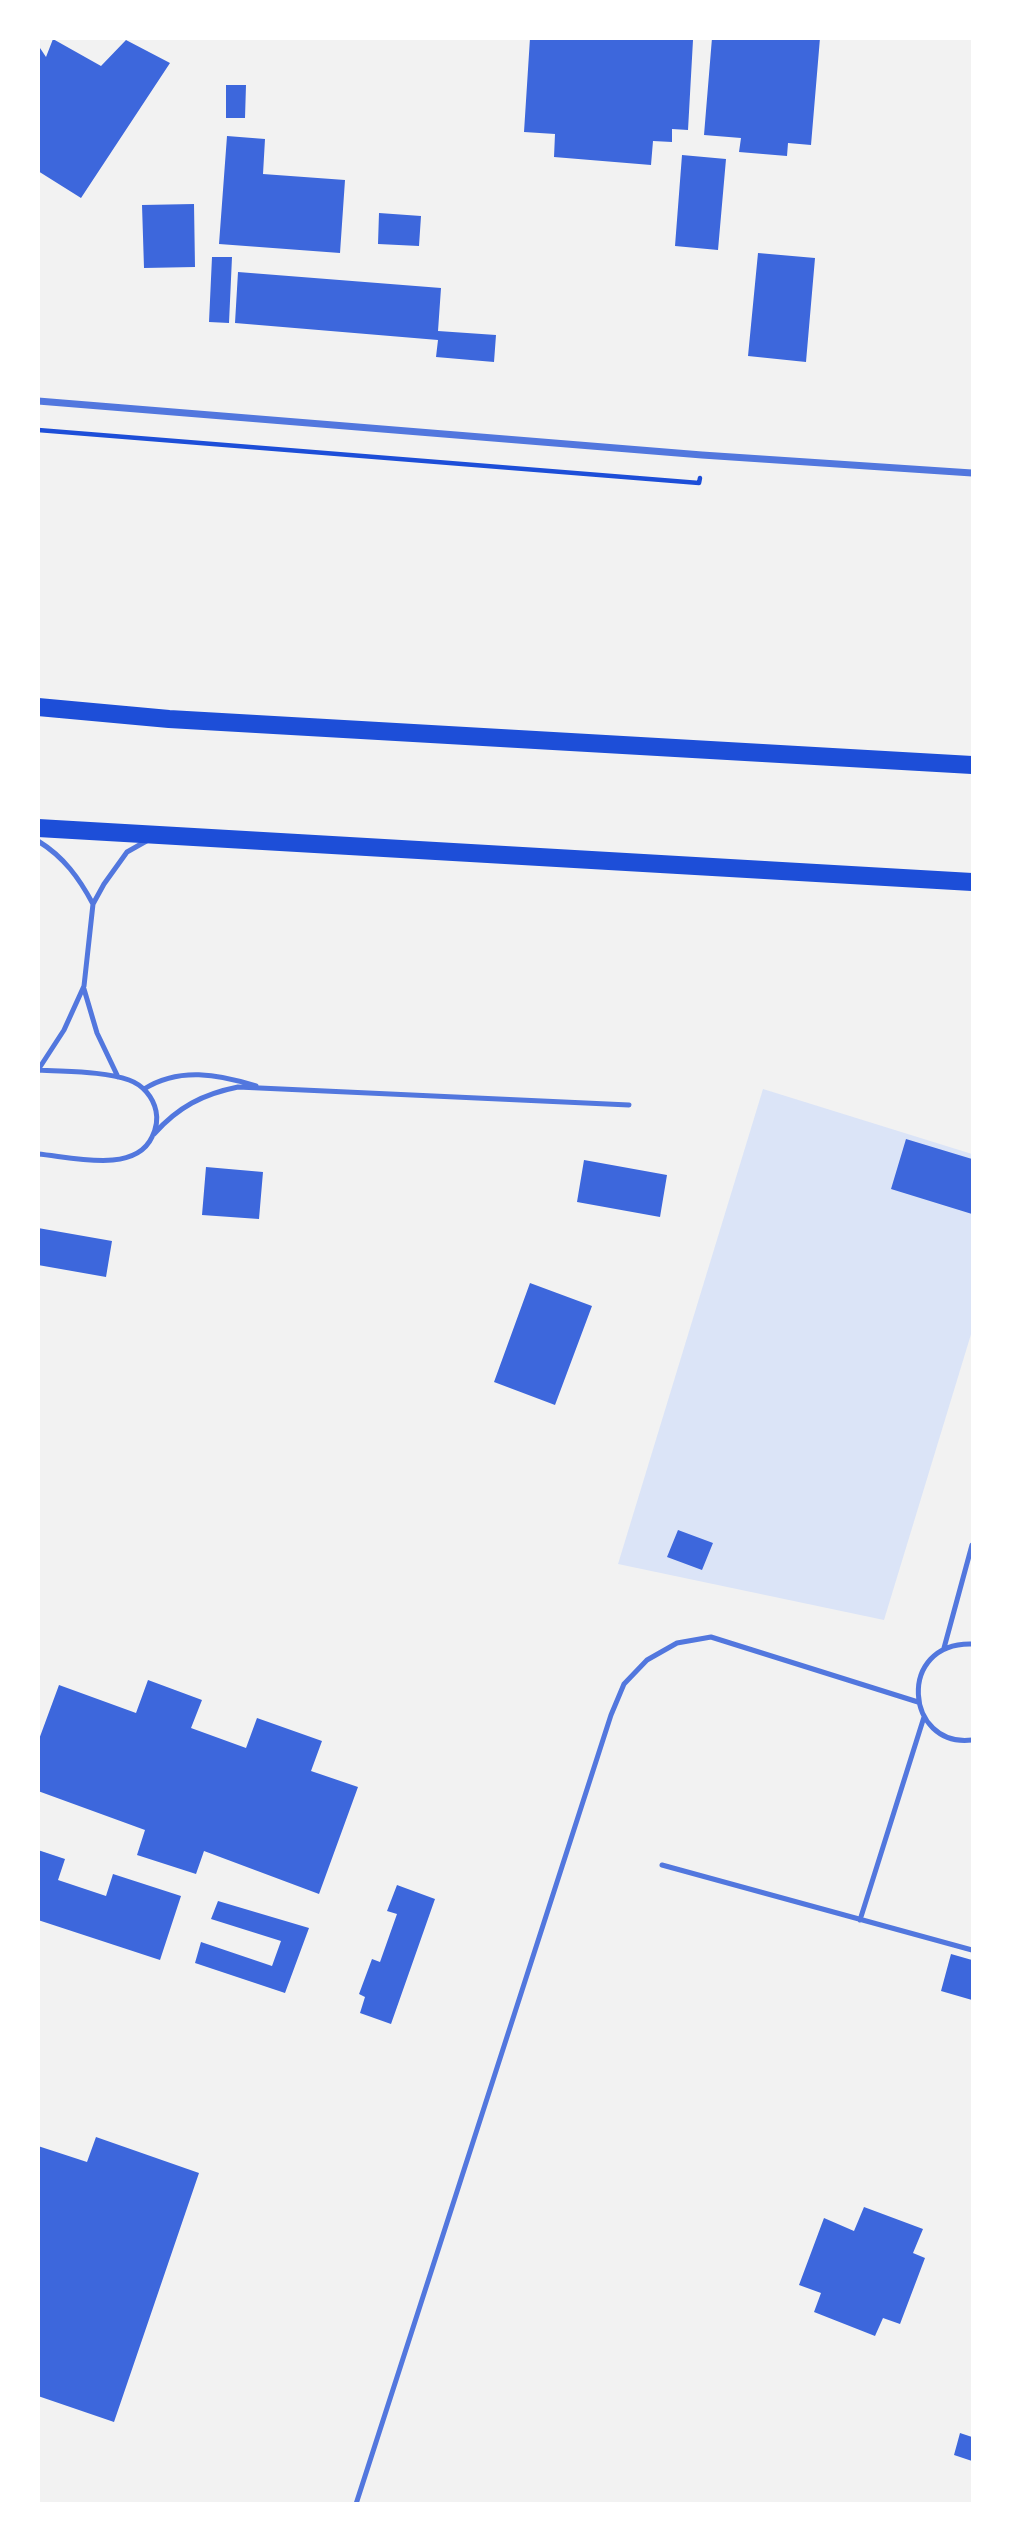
<!DOCTYPE html>
<html>
<head>
<meta charset="utf-8">
<style>
	body { margin:0 }
	#map { position:relative; width:1011px; height:2542px; overflow:hidden; background:#f2f2f2; font-family:Georgia,serif }
	canvas { display:block }
	.frame { position:absolute; inset:0; border:40px solid #fff; pointer-events:none }
</style>
</head>
<body>
<div id="map">
<canvas width="1011" height="2542"></canvas>
<div class="frame"></div>
</div>
<script>
const context = document.querySelector('canvas').getContext('2d');
context.lineJoin = 'round';
function fill(path, color) { context.fillStyle = color; context.fill(path, 'evenodd'); }
function strokePath(path, color, width, dash) { context.strokeStyle = color; context.lineWidth = width; context.lineCap = dash ? 'butt' : 'round'; context.setLineDash(dash || []); context.stroke(path); }
const green = new Path2D(`
	M763,1089L972,1154V1331L884,1620L618,1564Z`);
const building = new Path2D(`
	M530,38H679L693,40L688,130L672,129V142L653,141L651,165L554,157L555,134L524,132Z
	M712,38H820L811,145L788,143L787,156L739,152L741,138L704,135Z
	M53,39L101,66L126,40L170,63L81,198L38,171V45L46,57Z
	M226,85H246L245,118H226Z
	M227,136L265,139L263,174L345,180L340,253L219,244Z
	M682,155L726,159L718,250L675,246Z
	M194,204L195,267L144,268L142,205Z
	M379,213L421,216L419,246L378,244Z
	M758,253L815,258L806,362L748,356Z
	M212,257H232L229,323L209,322Z
	M238,272L441,288L438,331L496,335L494,362L436,357L438,340L235,323Z
	M906,1139L972,1159V1214L891,1189Z
	M584,1160L667,1175L660,1217L577,1202Z
	M206,1167L263,1172L259,1219L202,1215Z
	M38,1228L112,1241L106,1277L38,1265Z
	M530,1283L592,1306L555,1405L494,1382Z
	M678,1530L713,1543L702,1570L667,1557Z
	M148,1680L202,1700L191,1728L246,1748L257,1718L322,1741L311,1771L358,1787L319,1894L204,1851L196,1874L137,1855L145,1830L38,1791V1742L59,1685L136,1713Z
	M38,1850L65,1859L58,1880L106,1896L113,1874L181,1896L160,1960L38,1920Z
	M397,1885L435,1899L391,2024L360,2013L365,1997L359,1994L372,1959L380,1962L397,1914L387,1911Z
	M218,1901L309,1928L285,1993L195,1963L201,1942L272,1966L281,1941L211,1919Z
	M951,1954L972,1960V2000L941,1991Z
	M96,2137L199,2173L114,2422L38,2396V2146L87,2162Z
	M864,2207L923,2229L913,2253L925,2258L900,2324L883,2318L875,2336L814,2312L821,2293L799,2285L824,2218L854,2231Z
	M960,2433L972,2437V2461L954,2455Z`);
const path = new Path2D(`
	M38,430L699,483L700,478`);
const service = new Path2D(`
	M38,841C64,857 79,878 93,904
	M84,989L97,1033L118,1077
	M38,1070C66,1072 104,1071 129,1080C143,1085 153,1097 156,1111C158,1120 156,1129 152,1137C135,1174 72,1157 38,1154
	M38,1070L64,1030L84,986L93,904L104,884L127,852L150,839
	M144,1089C179,1067 218,1074 256,1086
	M154,1134C178,1107 203,1094 238,1087L629,1105
	M972,1644C896,1642 905,1748 972,1740
	M944,1648L972,1545
	M662,1865L972,1950
	M860,1920L924,1717
	M356,2504L611,1715L624,1684L647,1660L677,1643L711,1637L918,1702`);
const minor = new Path2D(`
	M38,401L702,455L972,473`);
const primary = new Path2D(`
	M38,707L169,719L972,765
	M38,828L972,882`);
fill(green, '#dbe4f7');
fill(building, '#3d67dc');
strokePath(path, '#1d4ed8', 4.5);
strokePath(service, '#5277de', 5);
strokePath(minor, '#5277de', 7);
strokePath(primary, '#1d4ed8', 18);
</script>
</body>
</html>
